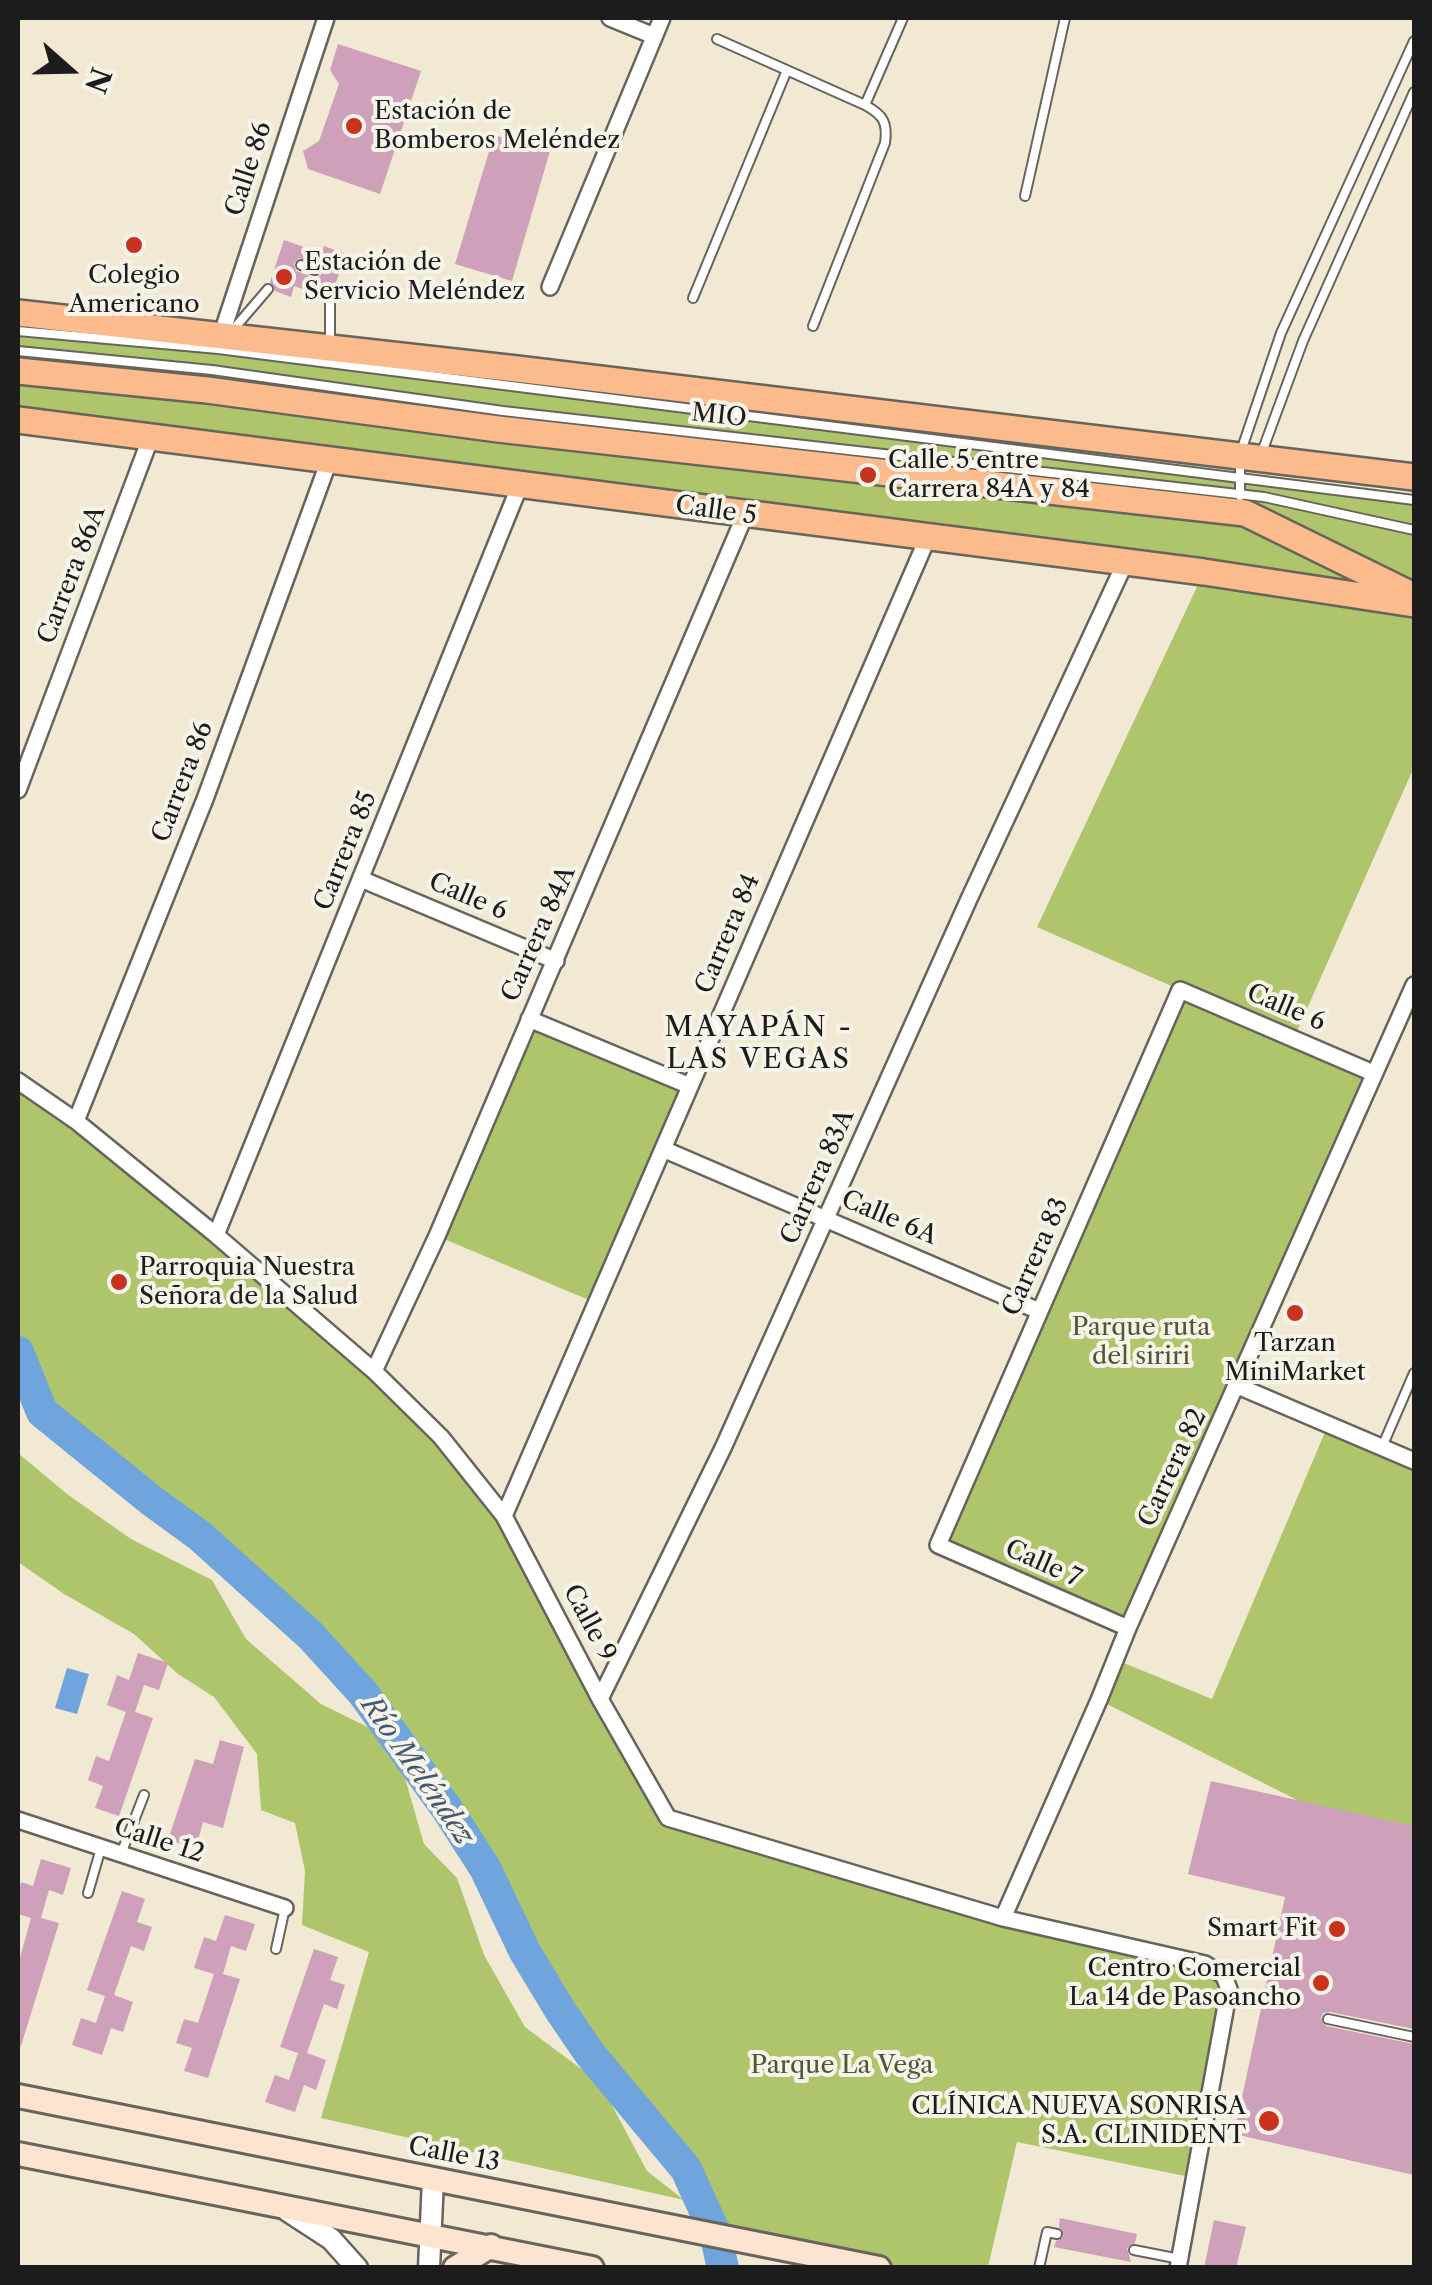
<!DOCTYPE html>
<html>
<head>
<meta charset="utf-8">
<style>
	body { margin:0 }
	#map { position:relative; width:1432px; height:2285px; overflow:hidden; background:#f1e9d3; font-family:"Libre Caslon Text",serif }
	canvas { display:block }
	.frame { position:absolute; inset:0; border:20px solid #1c1c1c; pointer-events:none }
	.north { position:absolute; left:20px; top:20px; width:100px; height:100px; -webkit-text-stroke:8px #f7f3e8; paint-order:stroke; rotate:110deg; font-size:28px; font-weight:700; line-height:40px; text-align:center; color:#1c1c1c }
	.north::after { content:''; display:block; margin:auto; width:35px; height:45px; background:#1c1c1c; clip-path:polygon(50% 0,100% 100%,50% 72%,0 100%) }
</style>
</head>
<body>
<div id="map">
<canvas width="1432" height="2285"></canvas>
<div class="frame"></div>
<div class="north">N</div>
</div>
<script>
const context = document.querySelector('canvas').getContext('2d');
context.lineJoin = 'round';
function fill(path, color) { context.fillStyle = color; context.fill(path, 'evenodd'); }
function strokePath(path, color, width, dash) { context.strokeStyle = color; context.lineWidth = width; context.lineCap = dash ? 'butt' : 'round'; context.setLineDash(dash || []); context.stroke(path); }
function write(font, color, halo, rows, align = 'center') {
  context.font = font + ' "Libre Caslon Text",serif'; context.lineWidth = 8; context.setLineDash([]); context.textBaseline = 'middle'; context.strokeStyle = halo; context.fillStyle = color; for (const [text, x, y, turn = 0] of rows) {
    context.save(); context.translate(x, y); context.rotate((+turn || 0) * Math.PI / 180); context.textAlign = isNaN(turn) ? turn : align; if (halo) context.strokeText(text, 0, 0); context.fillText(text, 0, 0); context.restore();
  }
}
const green = new Path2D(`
	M18,331L218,349L1414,500V767L1294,1038L1373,1073L1128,1628L938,1545L1176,988L1037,927L1204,572L18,420Z
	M529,1019L690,1086L596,1303L437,1236Z
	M18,1081L374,1371L504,1516L668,1818L1224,1976L1195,2178L1017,2142L988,2267H879L715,2233L686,2169L590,2054L560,2010L525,1952L485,1868L447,1809L363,1693L310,1635L200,1536L152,1501L42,1412L18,1352Z
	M1328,1425L1414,1461V1826L1307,1805L1099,1700L1114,1659L1212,1699Z
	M18,1453L67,1494L131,1539L212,1580L246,1639L321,1704L394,1740L424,1844L457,1878L484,1955L525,2027L600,2083L647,2171L684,2200L321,2118L369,1952L302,1925L305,1871L295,1823L261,1810L257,1754L214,1697L178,1674L134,1634L64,1594L18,1562Z`);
const water = new Path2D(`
	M67,1668L89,1674L77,1714L55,1708Z`);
const river = new Path2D(`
	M18,1352L42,1412L152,1501L200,1536L310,1635L363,1693L447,1809L485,1868L525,1952L560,2010L590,2054L686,2169L715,2233L723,2268`);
const building = new Path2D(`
	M338,44L421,71L380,194L308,169L303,151L319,141L339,84L330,70Z
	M494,135L550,151L512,281L455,264Z
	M284,240L321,253L324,246L346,254L333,291L323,296L294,286L291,297L275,291L270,282ZM299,258L320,264L321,275L313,277L296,271L294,263Z
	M138,1653L168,1663L159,1690L144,1685L135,1712L153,1718L119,1816L95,1808L103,1786L88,1780L96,1756L109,1761L126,1712L107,1705L117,1675L129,1680Z
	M220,1740L244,1747L223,1828L203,1822L196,1848L168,1840L195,1759L213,1764Z
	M1211,1781L1414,1826V2029L1330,2012L1323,2013L1321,2018L1326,2026L1414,2044V2175L1234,2134L1285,1897L1188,1874Z
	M41,1859L71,1868L63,1895L49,1890L41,1918L59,1923L21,2046L18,2045V1965L31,1918L18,1914V1894L21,1882L33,1886Z
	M122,1891L145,1899L137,1922L152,1927L144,1951L131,1946L114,1995L133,2002L123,2032L111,2028L102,2055L72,2045L81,2018L96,2023L105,1996L87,1990Z
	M225,1915L255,1924L246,1951L231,1946L223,1974L240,1979L208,2078L184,2071L192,2048L176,2043L184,2019L198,2023L214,1974L194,1968L204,1937L216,1941Z
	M314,1949L338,1957L330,1980L345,1985L337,2009L324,2004L307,2053L326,2060L316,2090L304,2085L295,2112L265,2102L275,2075L289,2080L298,2053L280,2047Z
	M1060,2218L1137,2234L1135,2243L1127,2248L1131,2262L1054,2247L1056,2241L1064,2236L1059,2227Z
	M1214,2220L1246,2227L1236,2268H1204Z`);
const service = new Path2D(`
	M717,39L865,105C883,115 888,122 885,143L813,326
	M865,105L903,18
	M1025,196L1065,18
	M301,265L315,270
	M693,298L787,70
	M18,331L218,349L1414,500
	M232,331L268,289
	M330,344V298
	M18,351L212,370L503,411L1264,497L1414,530
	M1262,452L1303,341L1414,92
	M1240,496V454L1281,333L1414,41
	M1382,1447L1414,1373
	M121,1854L144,1795
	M88,1893L101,1848
	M276,1949L285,1908
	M1328,2019L1414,2037
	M1134,2250L1180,2259
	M1039,2268L1047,2232L1057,2234`);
const minor = new Path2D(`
	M610,18L654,36
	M550,287L662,18
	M221,336L326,18
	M18,790L152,434
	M361,879L556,961
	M529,1019L690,1086
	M18,1081L76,1121L216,1235L374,1371L441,1437L504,1516L600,1699L668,1818L1003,1918L1205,1964L1224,1976L1229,1989L1178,2268
	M76,1121L205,799L330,458
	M663,1149L1039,1311
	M216,1235L520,485
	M374,1371L437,1236L745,515
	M1238,1386L1414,1461
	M504,1516L928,537
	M1128,1628L938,1545L1180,990L1373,1073
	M600,1699L723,1448L969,899L1125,563
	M18,1820L285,1908
	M1003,1918L1099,1700L1128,1628L1414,985`);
const tertiary = new Path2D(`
	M288,2211L331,2239L357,2268
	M429,2268L433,2179`);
const secondary = new Path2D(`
	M18,2096L879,2268
	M18,2154L592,2268
	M455,2268L491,2246`);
const primary = new Path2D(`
	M18,313L517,369L1414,477
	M18,371L207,390L498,429L1245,513L1414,596
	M18,420L1204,572L1414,604`);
const markers = [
	[354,126,10,"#c8321e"],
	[134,245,10,"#c8321e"],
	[284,277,10,"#c8321e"],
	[868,475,10,"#c8321e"],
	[119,1282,10,"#c8321e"],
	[1295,1313,10,"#c8321e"],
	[1337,1929,10,"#c8321e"],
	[1321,1983,10,"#c8321e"],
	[1269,2121,12,"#c8321e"]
];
const poiNames = [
	["Estación de",374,112],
	["Bomberos Meléndez",374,141],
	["Estación de",304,263],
	["Servicio Meléndez",304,292],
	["Colegio",134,276,"center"],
	["Americano",134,305,"center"],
	["Calle 5 entre",888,461],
	["Carrera 84A y 84",888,490],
	["Parroquia Nuestra",139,1268],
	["Señora de la Salud",139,1297],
	["Tarzan",1295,1344,"center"],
	["MiniMarket",1295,1373,"center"],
	["Smart Fit",1317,1929,"right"],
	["Centro Comercial",1301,1969,"right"],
	["La 14 de Pasoancho",1301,1998,"right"],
	["CLÍNICA NUEVA SONRISA",1246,2107,"right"],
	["S.A. CLINIDENT",1246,2136,"right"]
];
const streetNames = [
	["Calle 86",249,169,-72],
	["MIO",719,416,6],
	["Calle 5",716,511,8],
	["Carrera 86A",72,575,-69],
	["Carrera 86",183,782,-69],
	["Carrera 85",346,851,-68],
	["Calle 6",468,897,23],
	["Carrera 84A",539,934,-66],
	["Carrera 84",728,934,-67],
	["Calle 6",1286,1008,23],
	["Carrera 83A",818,1177,-66],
	["Calle 6A",889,1218,23],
	["Carrera 83",1036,1257,-66],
	["Carrera 82",1173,1468,-65],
	["Calle 7",1043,1564,24],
	["Calle 9",589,1623,62],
	["Calle 12",159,1841,18],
	["Calle 13",454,2155,11]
];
const parkNames = [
	["Parque ruta",1141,1328],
	["del siriri",1141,1357],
	["Parque La Vega",842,2066]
];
const neighbourhoodNames = [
	["MAYAPÁN -",759,1028],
	["LAS VEGAS",759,1060]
];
const waterNames = [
	["Río Meléndez",417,1771,55]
];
fill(green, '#aec56b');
fill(water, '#70a4dc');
strokePath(river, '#70a4dc', 32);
fill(building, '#cea0b9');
strokePath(service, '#67645c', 12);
strokePath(minor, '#67645c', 20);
strokePath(tertiary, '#67645c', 25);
strokePath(secondary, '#67645c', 28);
strokePath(primary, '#67645c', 30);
strokePath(service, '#fff', 8);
strokePath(minor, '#fff', 15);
strokePath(tertiary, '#fff', 20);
strokePath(secondary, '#fde4d1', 22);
strokePath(primary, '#fbbb8c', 25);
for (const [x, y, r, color] of markers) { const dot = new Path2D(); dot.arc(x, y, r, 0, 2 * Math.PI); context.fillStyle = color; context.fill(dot); strokePath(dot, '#f7f3e8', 4); }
write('25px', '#1c1c1c', '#f7f3e8', poiNames, 'left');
write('25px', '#1c1c1c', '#f7f3e8', streetNames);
write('25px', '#4f5738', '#f7f3e8', parkNames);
context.letterSpacing = '2.5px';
write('28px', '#1c1c1c', '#f7f3e8', neighbourhoodNames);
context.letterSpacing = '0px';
write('italic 28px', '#425972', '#f7f3e8', waterNames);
</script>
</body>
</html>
